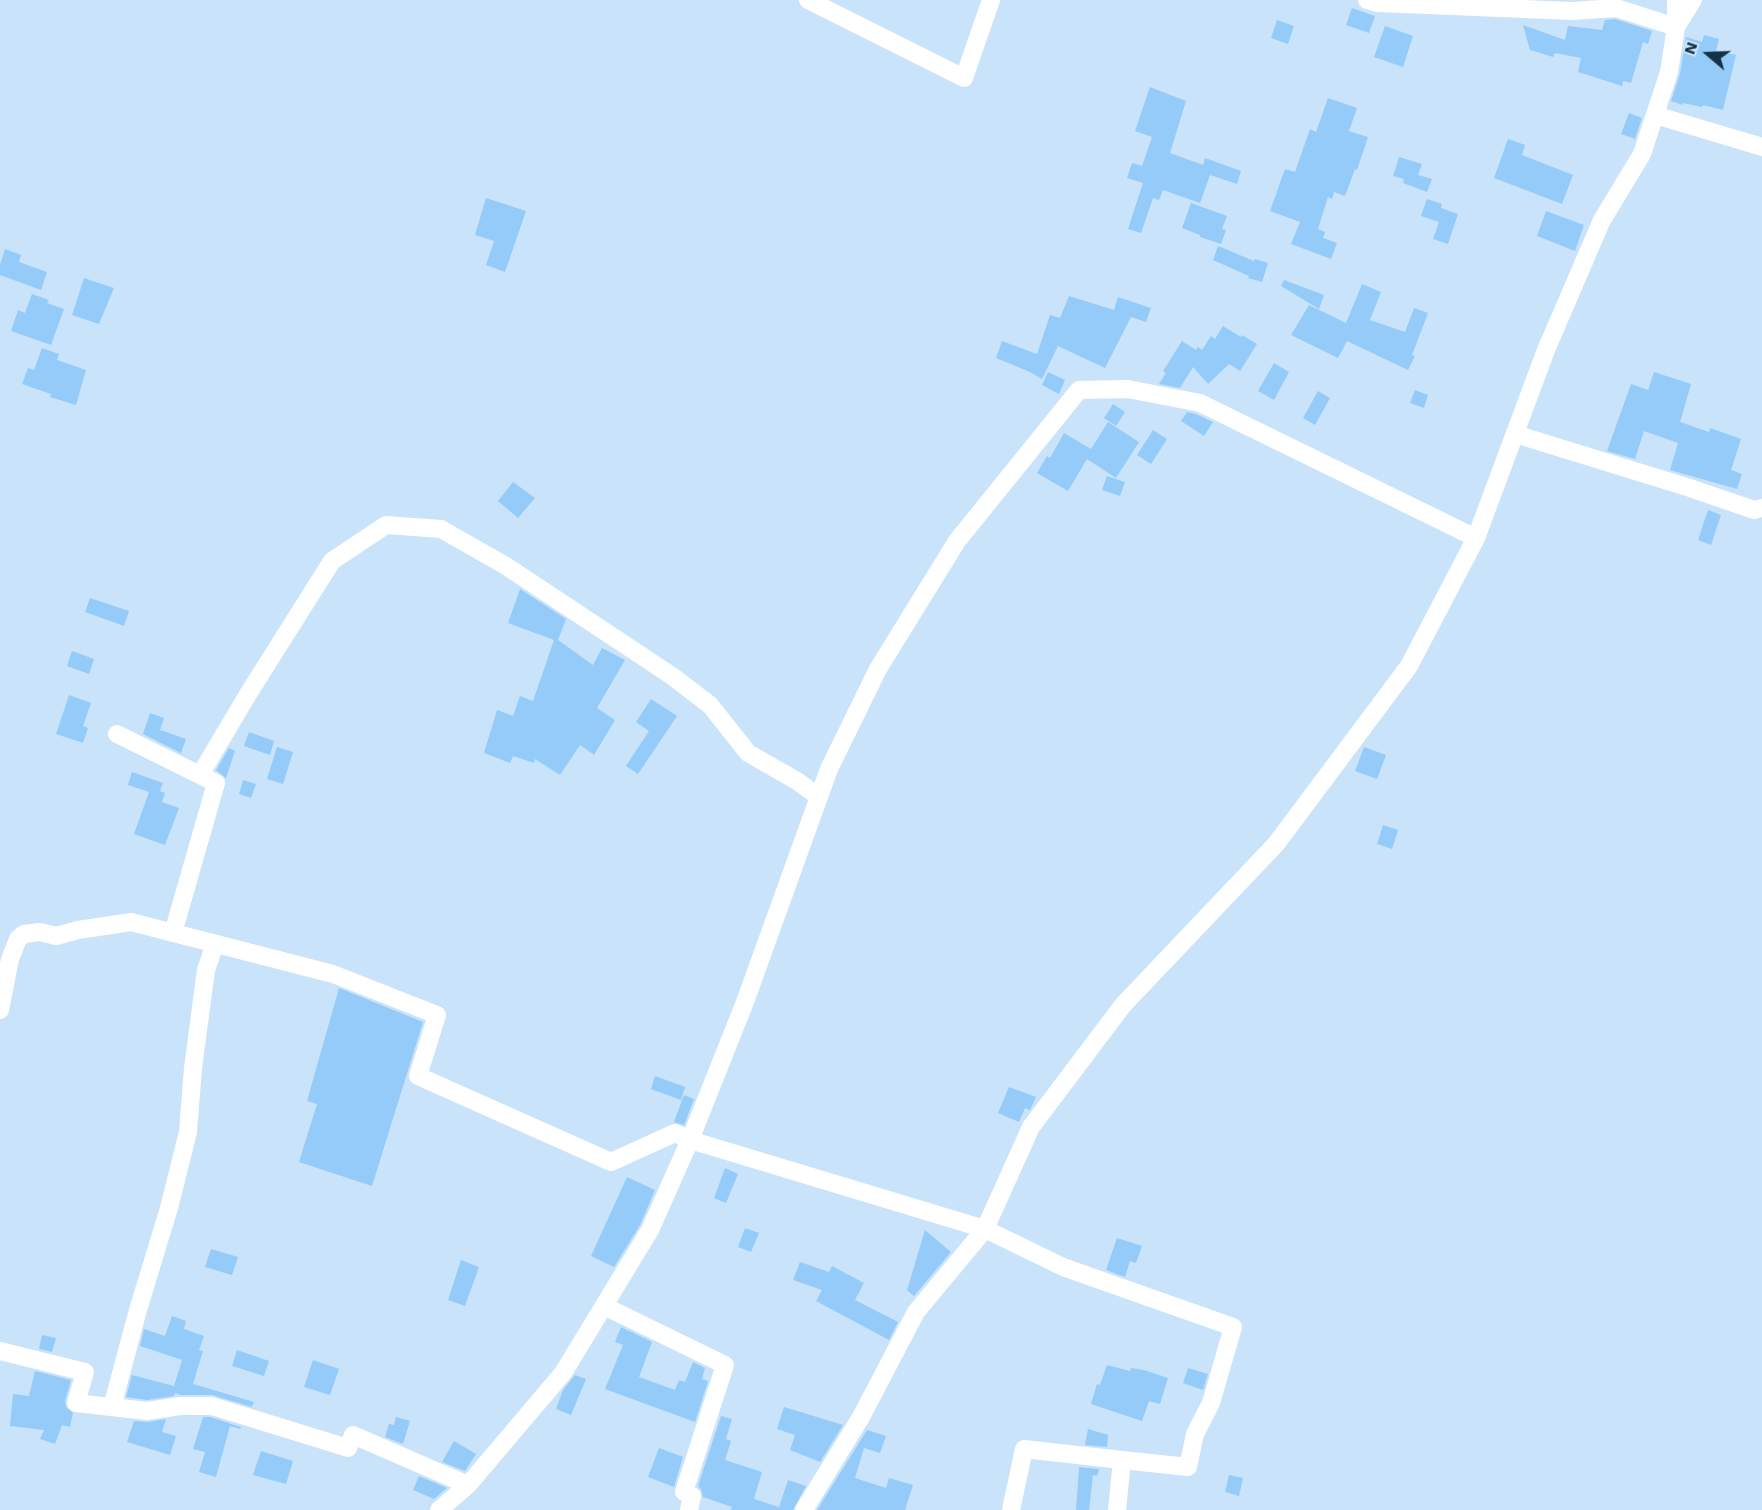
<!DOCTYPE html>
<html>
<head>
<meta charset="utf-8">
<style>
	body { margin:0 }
	#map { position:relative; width:1762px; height:1510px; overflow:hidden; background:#c8e3fa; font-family:"Work Sans",sans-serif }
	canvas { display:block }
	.north { position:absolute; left:1678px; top:24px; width:60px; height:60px; -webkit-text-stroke:4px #c8e3fa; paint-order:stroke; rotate:289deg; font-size:16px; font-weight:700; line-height:24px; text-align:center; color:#143147 }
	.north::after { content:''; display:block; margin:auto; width:21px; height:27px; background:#143147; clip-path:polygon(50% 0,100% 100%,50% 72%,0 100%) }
</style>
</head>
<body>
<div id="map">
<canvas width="1762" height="1510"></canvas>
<div class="north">N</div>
</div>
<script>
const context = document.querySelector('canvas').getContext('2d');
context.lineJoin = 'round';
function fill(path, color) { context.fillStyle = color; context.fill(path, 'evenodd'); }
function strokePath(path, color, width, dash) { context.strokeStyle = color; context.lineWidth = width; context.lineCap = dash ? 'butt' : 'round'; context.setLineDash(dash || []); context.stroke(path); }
const building = new Path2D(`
	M1352,8L1375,16L1369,33L1346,25Z
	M1615,19L1652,31L1648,44L1643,42L1631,83L1623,81L1622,86L1578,72L1581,58L1555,53L1553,57L1530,50L1523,25L1565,40L1568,26L1602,30L1605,20Z
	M1277,20L1294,26L1288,44L1271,38Z
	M1385,26L1413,36L1403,67L1374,57Z
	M1704,35L1719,39L1716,51L1736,55L1723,110L1703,105L1702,107L1683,103V105L1671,101L1680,74L1686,37L1702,42Z
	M1150,87L1186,101L1170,153L1203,165L1205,158L1241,171L1237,184L1210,175L1200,203L1163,190L1159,200L1153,198L1141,233L1128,229L1143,183L1127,178L1132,163L1142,166L1152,137L1135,131Z
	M1328,98L1357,108L1349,131L1368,137L1357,170L1355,169L1345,196L1334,192L1332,199L1328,197L1318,229L1325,232L1323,238L1337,243L1331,259L1291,244L1300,222L1270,211L1285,169L1295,172L1310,129L1316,132Z
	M1629,113L1642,118L1635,139L1621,134Z
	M1508,139L1525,145L1522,155L1573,175L1562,204L1494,178Z
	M1399,157L1422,164L1418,175L1432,179L1427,192L1403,183L1404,179L1393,176Z
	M486,198L526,211L505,272L486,265L494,241L475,235Z
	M1427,199L1442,204L1441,208L1458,214L1448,244L1433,239L1439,222L1421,216Z
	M1191,203L1227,216L1222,229L1226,230L1221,244L1200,237V235L1182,228Z
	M1546,211L1584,225L1575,251L1537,236Z
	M1218,246L1254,261L1255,259L1268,263L1262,282L1248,278L1249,276L1213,260Z
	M5,249L21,255L19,262L47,272L41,290L0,275V265Z
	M84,278L114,288L99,324L72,315Z
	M1284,280L1324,295L1319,309L1281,286Z
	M1362,284L1381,292L1370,320L1405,332L1414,308L1428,313L1412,355L1415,356L1408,370L1347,341L1338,358L1291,335L1309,305L1346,323Z
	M32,294L49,300L47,303L64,309L51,345L11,331L18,310L25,313Z
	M1069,296L1114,310L1118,297L1151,308L1146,322L1131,317L1105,368L1058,346L1042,379L1030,372L996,358L1002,341L1037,354L1050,315L1060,318Z
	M1223,326L1241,337L1242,335L1257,344L1240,371L1229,364L1208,384L1193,367L1180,388L1159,384L1166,373L1163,371L1182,341L1196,350L1198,347L1202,350L1211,336L1215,339Z
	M42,348L59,354L57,360L86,370L76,405L50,397L51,394L22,384L28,368L34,370Z
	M1274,363L1289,372L1274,400L1258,391Z
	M1048,372L1065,380L1059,394L1042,385Z
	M1654,372L1691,384L1680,422L1709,432L1710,428L1741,439L1731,470L1742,474L1737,489L1670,470L1678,443L1644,431L1635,459L1607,451L1631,384L1648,390Z
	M1415,390L1428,395L1424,408L1410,403Z
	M1318,391L1330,398L1315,425L1303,418Z
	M1113,404L1125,412L1116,426L1104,418Z
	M1187,412L1196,414L1213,422L1204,436L1181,421Z
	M1108,422L1139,442L1116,478L1087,459L1068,491L1037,473L1047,456L1050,458L1064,433L1091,449Z
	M1153,430L1167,439L1151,464L1137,455Z
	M1107,476L1125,482L1120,496L1102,490Z
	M513,482L535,498L518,518L498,501Z
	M1708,510L1721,515L1711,545L1698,540Z
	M520,589L566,619L558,640L593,665L602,648L625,660L597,708L615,720L594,755L580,745L560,775L535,759L534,763L513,756L510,763L484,753L497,710L513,716L520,696L533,701L554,640L508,623Z
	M90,598L129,611L124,626L85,612Z
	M72,651L94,659L89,674L67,666Z
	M69,695L91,703L83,726L88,728L83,743L56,734Z
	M651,699L677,716L638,774L626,766L649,731L636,722Z
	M150,713L164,718L160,730L186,739L181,753L143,734Z
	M249,732L274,741L270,755L244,746Z
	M277,747L293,752L283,784L267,779Z
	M1364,747L1386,755L1377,779L1355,771Z
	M229,748L235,751L226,778L216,770Z
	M132,772L163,783L160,791L165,793L162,802L179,808L165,845L134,834L149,792L128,785Z
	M243,780L256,784L251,798L239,794Z
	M1383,825L1398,830L1392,849L1377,844Z
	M339,988L423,1022L372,1186L299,1162L317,1104L307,1101Z
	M655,1076L685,1087L681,1100L651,1089Z
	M1009,1087L1036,1097L1030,1110L1025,1108L1019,1122L998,1113Z
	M684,1095L694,1099L684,1125L674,1122Z
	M725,1168L738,1174L726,1203L714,1198Z
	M627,1177L655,1190L640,1225L614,1267L591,1256Z
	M745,1228L759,1233L751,1252L738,1247Z
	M925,1230L951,1252L914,1296L907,1290Z
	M1117,1238L1142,1246L1136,1263L1130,1261L1125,1277L1106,1270Z
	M211,1249L238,1257L232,1275L205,1267Z
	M461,1260L479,1267L465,1306L448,1300Z
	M800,1262L829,1272L832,1266L864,1283L855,1300L898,1322L889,1340L816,1301L822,1290L793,1280Z
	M172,1316L186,1321L184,1329L204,1336L199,1350L203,1351L193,1384L254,1402L252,1407L212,1395H181L175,1393L174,1396L147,1400L126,1397L132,1375L174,1386L182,1360L140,1346L144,1329L165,1336Z
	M621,1327L652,1342L639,1377L675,1390L679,1380L685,1382L693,1362L705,1368L702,1379L708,1381L695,1422L605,1389L623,1345L615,1342Z
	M42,1335L56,1338L52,1352L39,1349Z
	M237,1350L269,1361L264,1376L232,1366Z
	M313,1360L339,1369L330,1395L304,1387Z
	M1107,1365L1130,1371L1131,1368L1144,1370L1168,1378L1160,1404L1149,1401L1142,1421L1091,1404L1097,1384L1100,1385Z
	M1188,1368L1208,1374L1203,1390L1183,1383Z
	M35,1371L71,1380L65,1401L66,1407L73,1413L70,1427L62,1425L55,1444L40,1439L44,1430L10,1426L13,1394L29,1396Z
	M575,1375L586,1379L571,1415L556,1409L563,1390Z
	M784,1407L843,1425L820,1462L790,1450L795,1435L777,1429Z
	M721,1416L732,1419L726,1439L731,1441L725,1460L762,1472L754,1499L779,1507L788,1480L806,1486L793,1510H730L732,1507L703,1497L701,1489L698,1486Z
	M203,1417H210L241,1427L240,1429L230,1426L216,1477L199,1472L205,1452L193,1449Z
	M396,1417L410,1421L403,1444L385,1437L389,1424L394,1425Z
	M166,1419L162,1432L176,1436L170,1455L127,1442L134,1421L148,1422Z
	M1088,1429L1108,1435L1107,1447L1085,1445Z
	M867,1430L886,1436L880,1453L864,1448L855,1478L886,1488L889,1478L913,1485L905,1510H817Z
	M454,1441L476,1454L465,1471L442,1462Z
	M659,1448L683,1457L674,1487L648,1477Z
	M261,1451L293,1461L286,1484L253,1475Z
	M1079,1467L1099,1469L1097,1476L1093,1475L1089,1510H1076Z
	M1229,1475L1243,1478L1239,1496L1225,1492Z
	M419,1476L447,1488L434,1499L413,1490Z`);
const street = new Path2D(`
	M808,0L964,78L991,0
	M1367,0L1378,3L1572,11L1616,8L1676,27L1693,0
	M1655,115L1762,147
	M1515,434L1690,488L1754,510L1762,508
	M117,734L216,783L173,933
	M200,775L250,691L332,561L386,525L441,529L506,566L672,676L710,705L748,753L797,781L819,797
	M0,1010L10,959L18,939L24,934L40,932L56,936L78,930L131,922L333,974L437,1015L418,1076L611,1162L675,1133L690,1140L985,1229L916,1312L861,1417L804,1510
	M604,1306L725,1365L684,1492L692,1496L689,1510
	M0,1351L85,1372L76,1403L147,1411L180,1406H212L348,1448L353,1435L468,1485
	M112,1407L138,1310L169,1208L188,1132L193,1068L206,970L215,944
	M439,1510L468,1485L563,1373L650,1230L690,1140L745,1002L829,769L878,669L957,541L1079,390L1128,389L1200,403L1476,538
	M1011,1510L1024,1449L1122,1460
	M1117,1510L1122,1460L1188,1467L1195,1434L1211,1403L1233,1327L1063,1267L985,1229L1031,1127L1123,1005L1276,844L1409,666L1476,538L1546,350L1602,220L1642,154L1669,72L1676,27V0`);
fill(building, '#95cbf8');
strokePath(street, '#fff', 18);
</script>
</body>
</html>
